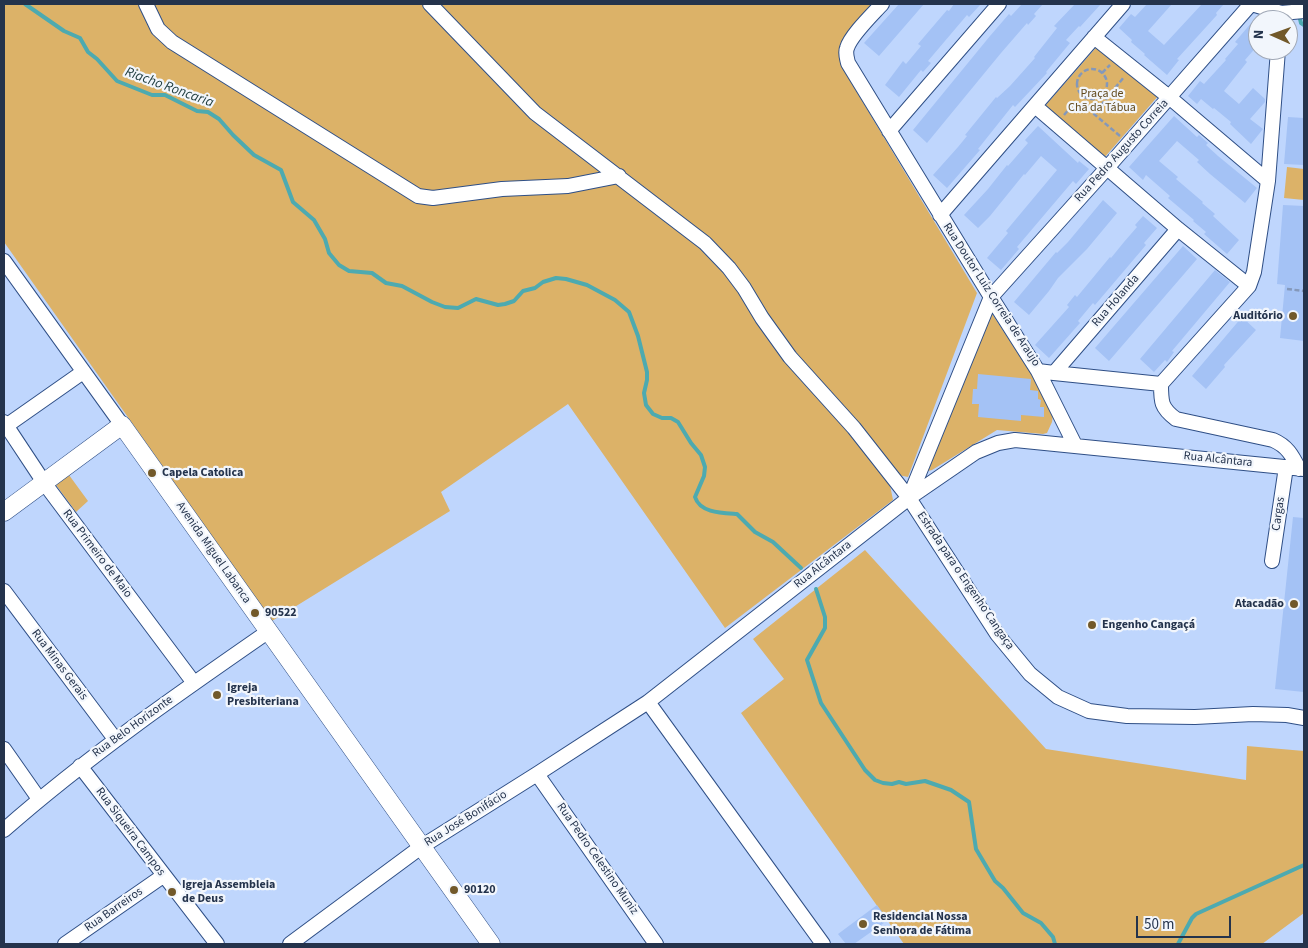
<!DOCTYPE html>
<html>
<head>
<meta charset="utf-8">
<style>
	body { margin:0 }
	#map { position:relative; width:1308px; height:948px; overflow:hidden; background:#bfd6fd; font-family:"Source Sans 3",sans-serif }
	canvas { display:block }
	.frame { position:absolute; inset:0; border:5px solid #24334c; pointer-events:none }
	.north { position:absolute; left:1248px; top:10px; width:50px; height:50px; box-sizing:border-box; background:#f2f6fc; border:1px solid #a0a8b6; border-radius:50%; rotate:272deg; font-size:14px; font-weight:700; line-height:20px; text-align:center; color:#24334c }
	.north::after { content:''; display:block; margin:auto; width:18px; height:22px; background:#72592a; clip-path:polygon(50% 0,100% 100%,50% 72%,0 100%) }
	.scale { position:absolute; left:1136px; top:916px; width:95px; height:22px; box-sizing:border-box; border:2px solid #24334c; border-top:0; padding-left:6px; font-size:15px; line-height:18px; white-space:nowrap; color:#24334c; -webkit-text-stroke:4px #f2f6fc; paint-order:stroke }
</style>
</head>
<body>
<div id="map">
<canvas width="1308" height="948"></canvas>
<div class="frame"></div>
<div class="north">N</div>
<div class="scale">50 m</div>
</div>
<script>
const context = document.querySelector('canvas').getContext('2d');
context.lineJoin = 'round';
function fill(path, color) { context.fillStyle = color; context.fill(path, 'evenodd'); }
function strokePath(path, color, width, dash) { context.strokeStyle = color; context.lineWidth = width; context.lineCap = dash ? 'butt' : 'round'; context.setLineDash(dash || []); context.stroke(path); }
function write(font, color, halo, rows, align = 'center') {
  context.font = font + ' "Source Sans 3",sans-serif'; context.lineWidth = 4.5; context.setLineDash([]); context.textBaseline = 'middle'; context.strokeStyle = halo; context.fillStyle = color; for (const [text, x, y, turn = 0] of rows) {
    context.save(); context.translate(x, y); context.rotate((+turn || 0) * Math.PI / 180); context.textAlign = isNaN(turn) ? turn : align; if (halo) context.strokeText(text, 0, 0); context.fillText(text, 0, 0); context.restore();
  }
}
const green = new Path2D(`
	M4,4H872C856,23 834,41 843,69L977,293L908,477L898,475L890,485L893,500L725,628L568,404L441,492L450,511L272,621L4,242Z
	M1100,43L1159,95L1104,158L1045,106Z
	M1287,167L1304,169V200L1284,198Z
	M989,309L1032,375L1053,415L1052,422L1047,433L1043,434L997,430L932,470L928,471L926,469Z
	M69,475L88,501L76,512L56,485Z
	M865,550L1046,749L1246,780L1247,746L1304,751V913L1262,944H904L741,713L784,679L753,639Z`);
const stream = new Path2D(`
	M25,4L64,31L80,38L88,52L97,59L117,81L152,95H165L197,111L208,112L219,119L233,135L254,155L281,170L293,202L314,220L325,239L329,253L339,265L349,271L372,273L386,283L402,286L432,302L445,307L458,308L476,299L498,305L505,304L514,301L523,291L535,288L543,282L556,278L566,279L587,285L615,300L629,312L638,336L647,372V380L644,393L646,405L653,414L662,418H671L678,422L691,443L701,455L705,467L704,476L695,497C700,513 722,513 737,514L755,532L773,542L801,568
	M1299,15L1301,23L1304,25
	M816,589L825,617V628L807,660L821,703L865,770L875,780L883,783L892,784L899,782L906,784L925,781L951,790L969,802L976,849L995,881L1003,888L1023,913L1041,923L1053,937L1055,944
	M1178,944L1192,918L1196,914L1304,865`);
const building = new Path2D(`
	M899,4H924L879,56L864,43Z
	M954,4H981L969,17L967,15L928,61L931,63L923,72L921,70L899,97L885,85L903,61L906,64L921,46L918,44L947,10L949,11Z
	M1022,4H1043L1034,14L1036,16L1028,25L1027,23L1001,53L927,143L913,130L990,36L1009,14L1011,16Z
	M1075,4H1101L1080,27L1079,26L1066,40L1070,43L1046,72L1047,73L1015,107L1013,105L978,149L980,150L947,188L933,175L958,147L967,136L965,135L996,97L997,98L1010,86L1035,58L1034,57L1057,28L1054,26Z
	M1147,4H1172L1148,31L1164,45L1202,4H1224L1216,13L1217,15L1177,59L1179,60L1167,75L1144,55L1145,54L1131,42L1132,40L1119,28L1131,14L1135,17Z
	M1258,15V45L1245,60L1247,62L1224,91L1239,104L1253,88L1265,99V102L1250,119L1263,129L1251,144L1230,124L1231,122L1214,108L1213,109L1201,99L1197,104L1188,96L1200,81L1204,84L1226,60L1225,59L1238,44L1235,42Z
	M1174,116L1197,137L1199,135L1208,143L1206,145L1218,156L1257,188L1245,203L1210,174L1197,162L1199,160L1177,141L1159,161L1178,177L1176,179L1203,202L1202,203L1215,214L1213,216L1239,240L1227,254L1204,234L1206,232L1193,221L1194,220L1168,198L1170,196L1146,175L1143,180L1129,167Z
	M1288,117L1304,118V165L1284,164Z
	M1038,126L1078,163L1079,161L1089,169L1076,184L1073,181L1017,247L1019,249L1001,270L987,258L1008,233L1006,231L1057,170L1041,156L1025,175L1024,174L990,216L978,228L964,215L988,189L1007,165L1008,166L1028,143L1025,140Z
	M1103,200L1117,213L1087,249L1058,278L1049,291L1029,315L1014,302L1056,252L1057,253L1068,242Z
	M1283,205L1304,206V341L1280,338L1285,285L1277,284Z
	M1143,216L1157,228L1144,243L1146,245L1095,305L1093,303L1078,321L1080,323L1049,358L1035,345L1069,307L1067,305L1075,295L1077,297L1110,257L1111,258L1124,242L1137,227L1135,225Z
	M1183,246L1197,259L1109,361L1095,348Z
	M1215,270L1230,282L1172,351L1174,352L1167,362L1165,360L1154,372L1140,359Z
	M1242,317L1256,330L1224,365L1225,367L1206,389L1192,376Z
	M978,374L1031,379L1030,390L1038,391V399L1041,400L1040,407H1044V417L1021,415V421L978,417L979,404H972L973,389H977Z
	M1293,517L1304,518V692L1275,689Z
	M877,905L888,920L854,944H846L838,934Z`);
const path = new Path2D(`
	M1077 84a15 15 0 1 1 30 0a15 15 0 1 1-30 0Z
	M1102,73L1110,65
	M1064,115L1070,108
	M1120,136L1094,114L1124,77
	M1287,289L1304,291`);
const minor = new Path2D(`
	M146,4L158,29L172,42L418,196L433,198L502,189L568,186L619,176
	M430,4L535,113L705,243L729,268L744,288L762,318L790,357L854,428L909,498L997,634L1030,674L1058,697L1089,711L1127,716L1195,717L1253,714L1287,715L1304,718
	M882,4C873,14 851,35 847,48C845,53 847,58 848,63L991,297L1038,371L1054,373L1161,384L1249,286L1254,272L1268,181L1278,50
	M1252,4L1281,13L1304,11
	M1094,37L1169,97L1268,181
	M1035,106L1178,229L1249,286
	M889,131L999,4
	M940,215L1123,4
	M4,261L122,425
	M1038,371L1075,445
	M1054,373L1178,229
	M1161,384C1161,402 1161,408 1176,419L1273,440C1287,446 1292,455 1299,469
	M4,422L45,484L194,683
	M6,426L83,372
	M909,498L991,297L1107,168L1251,4
	M1272,561L1286,467
	M4,591L115,739
	M648,702L823,944
	M4,749L39,799
	M80,766L217,944
	M537,774L656,944
	M4,830C87,757 178,694 269,631
	M65,944L163,876
	M290,944L421,847L537,774L648,702L909,498L976,452L998,443L1015,440L1304,469`);
const major = new Path2D(`
	M4,512L122,425L491,944`);
const markers = [
	[1293,316,5,"#72592a"],
	[152,473,5,"#72592a"],
	[1294,604,5,"#72592a"],
	[255,613,5,"#72592a"],
	[1092,625,5,"#72592a"],
	[217,695,5,"#72592a"],
	[454,890,5,"#72592a"],
	[172,892,5,"#72592a"],
	[863,924,5,"#72592a"]
];
const parkNames = [
	["Praça de",1102,94],
	["Chã da Tábua",1102,108]
];
const streetNames = [
	["Rua Pedro Augusto Correia",1122,151,-48],
	["Rua Doutor Luiz Correia de Araujo",991,295,57],
	["Rua Holanda",1116,301,-49],
	["Rua Alcântara",1218,460,6],
	["Cargas",1279,514,-82],
	["Avenida Miguel Labanca",213,553,55],
	["Rua Primeiro de Maio",97,554,53],
	["Rua Alcântara",823,565,-38],
	["Estrada para o Engenho Cangaça",965,581,56],
	["Rua Minas Gerais",59,665,53],
	["Rua Belo Horizonte",133,727,-36],
	["Rua José Bonifácio",466,819,-32],
	["Rua Siqueira Campos",130,832,53],
	["Rua Pedro Celestino Muniz",597,859,55],
	["Rua Barreiros",114,910,-35]
];
const poiNames = [
	["Auditório",1283,316,"right"],
	["Capela Catolica",162,473],
	["Atacadão",1284,604,"right"],
	["90522",265,613],
	["Engenho Cangaçá",1102,625],
	["Igreja",227,688],
	["Presbiteriana",227,702],
	["Igreja Assembleia",182,885],
	["de Deus",182,899],
	["90120",464,890],
	["Residencial Nossa",873,917],
	["Senhora de Fátima",873,931]
];
const waterNames = [
	["Riacho Roncaria",169,88,20]
];
fill(green, '#dcb268');
strokePath(stream, '#4daab0', 4);
fill(building, '#a4c2f5');
strokePath(minor, '#2f4f86', 16);
strokePath(major, '#2f4f86', 19);
strokePath(path, '#8498ba', 2.5, [5, 2.5]);
strokePath(minor, '#fff', 14);
strokePath(major, '#fff', 18);
for (const [x, y, r, color] of markers) { const dot = new Path2D(); dot.arc(x, y, r, 0, 2 * Math.PI); context.fillStyle = color; context.fill(dot); strokePath(dot, '#f2f6fc', 2); }
write('12px', '#624a1c', '#f2f6fc', parkNames);
write('12px', '#24334c', '#f2f6fc', streetNames);
write('bold 12px', '#24334c', '#f2f6fc', poiNames, 'left');
write('italic 14px', '#213e40', '#f2f6fc', waterNames);
</script>
</body>
</html>
